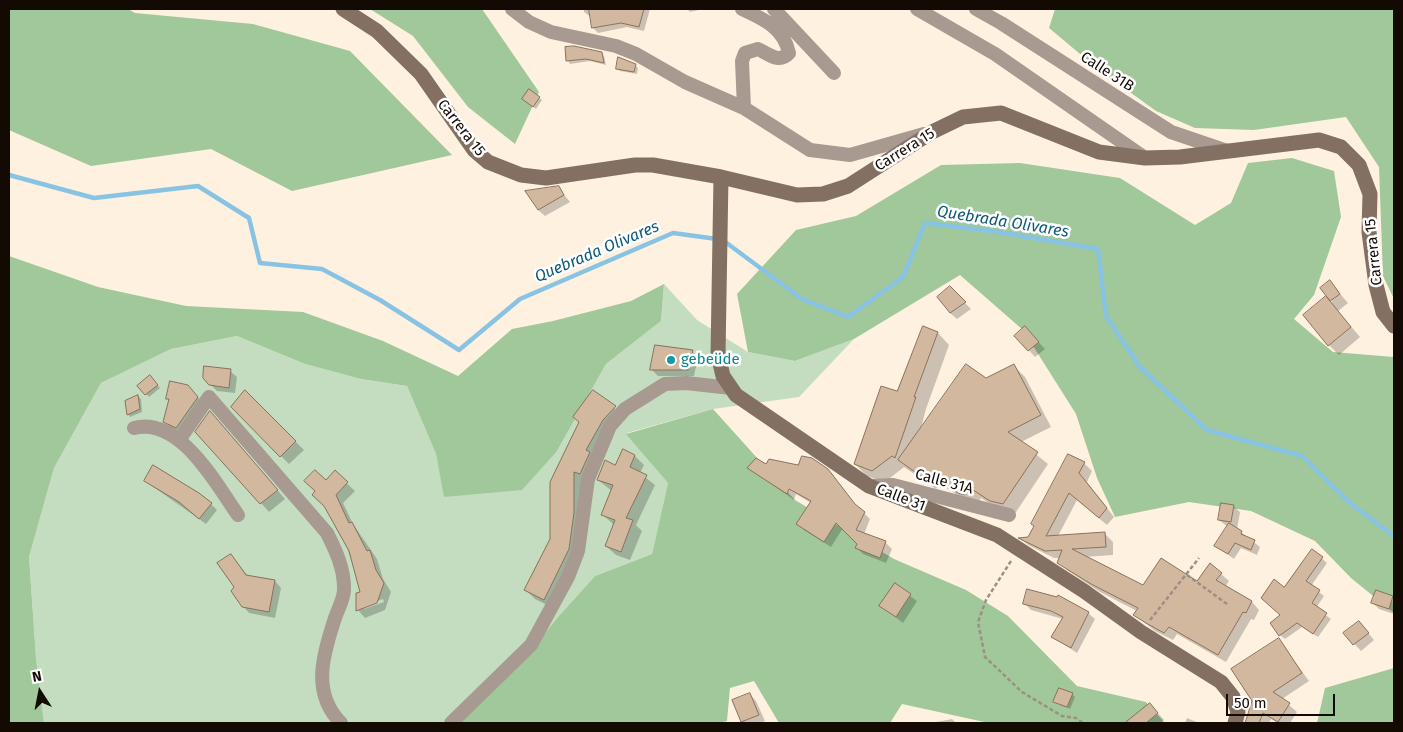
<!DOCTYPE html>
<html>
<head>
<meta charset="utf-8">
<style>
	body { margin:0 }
	#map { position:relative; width:1403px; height:732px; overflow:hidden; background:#fff1e0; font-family:"Fira Sans",sans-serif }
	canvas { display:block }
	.frame { position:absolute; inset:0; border:10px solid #120a03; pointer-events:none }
	.north { position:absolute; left:15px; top:667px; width:50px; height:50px; -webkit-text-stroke:4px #fff; paint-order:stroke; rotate:349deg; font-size:14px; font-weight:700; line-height:20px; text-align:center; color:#120a03 }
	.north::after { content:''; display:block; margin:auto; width:18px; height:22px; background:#120a03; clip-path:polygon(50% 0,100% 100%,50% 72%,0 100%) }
	.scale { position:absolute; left:1226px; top:694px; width:109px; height:22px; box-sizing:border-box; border:2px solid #120a03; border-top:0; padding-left:6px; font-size:15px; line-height:18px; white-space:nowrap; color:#120a03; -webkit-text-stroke:4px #fff; paint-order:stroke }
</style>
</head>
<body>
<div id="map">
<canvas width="1403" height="732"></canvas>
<div class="frame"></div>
<div class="north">N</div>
<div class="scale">50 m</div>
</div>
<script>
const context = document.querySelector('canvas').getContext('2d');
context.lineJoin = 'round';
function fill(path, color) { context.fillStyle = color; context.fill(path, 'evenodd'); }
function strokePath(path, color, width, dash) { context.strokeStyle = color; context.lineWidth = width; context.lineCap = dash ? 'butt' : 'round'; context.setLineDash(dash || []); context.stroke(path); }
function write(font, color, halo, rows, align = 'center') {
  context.font = font + ' "Fira Sans",sans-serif'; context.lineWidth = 5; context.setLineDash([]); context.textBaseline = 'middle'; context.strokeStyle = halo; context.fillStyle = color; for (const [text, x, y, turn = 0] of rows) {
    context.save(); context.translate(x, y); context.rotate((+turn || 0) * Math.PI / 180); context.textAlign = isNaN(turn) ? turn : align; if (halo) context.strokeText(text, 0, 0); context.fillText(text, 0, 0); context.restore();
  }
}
const green = new Path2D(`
	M664,284L697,320L748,352L795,361L854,339L799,397L713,409L627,433L668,483L652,554L595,576L558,617L514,671L462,706L461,723H44L36,658L29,557L54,468L101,383L171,349L237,336L305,364L361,379L407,386L436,454L445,497L557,451L606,364L661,321Z`);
const forest = new Path2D(`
	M9,9H128L135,13L253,24L350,51L452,155L292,191L211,149L91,166L9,130Z
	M370,9H482L539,92L515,144L468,107L413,36Z
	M1055,9H1394V299L1383,276L1379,167L1346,117L1254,130L1195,128L1156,111L1098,69L1049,28Z
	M1292,158L1334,171L1341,217L1314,295L1294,319L1333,352L1394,357V613L1351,578L1315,541L1251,511L1189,502L1115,517L1097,478L1076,414L1023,330L960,275L854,339L795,361L748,352L737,294L796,230L856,216L941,165L1020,163L1120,178L1195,225L1231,203L1248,163Z
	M9,256L98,287L186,306L303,312L383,341L458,376L512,329L553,321L631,301L664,284L661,321L606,364L557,451L522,490L444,497L436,454L407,386L361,379L305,364L237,336L171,349L101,383L54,468L29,557L36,658L44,723H9Z
	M713,409L795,500L894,559L966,590L1008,616L1077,686L1146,702L1165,723H989L902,704L890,723H779L754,681L730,688L727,721L719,723H461L462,706L514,671L558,617L595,576L652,554L668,483L626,434Z
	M1394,668V723H1317L1325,688Z`);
const shadow = new Path2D(`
	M584,9H650L644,31L627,27L598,33L593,28L591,17L584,12Z
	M687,9H703L690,12Z
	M601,53L604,56L606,65L590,61L570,64L568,61Z
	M635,65L638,68L637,74L620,71L617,68Z
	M539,98L542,100L536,109L523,99Z
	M558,187L570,202L545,216L538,210Z
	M1330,282L1348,303L1338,311L1360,337L1339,355L1329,345L1332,301L1321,288Z
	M950,288L971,309L957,319L950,313Z
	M924,328L938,333L949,345L926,409L921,428L986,380L1014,366L1025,377L1051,427L1021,442L1048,464L1014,515L1002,512L981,498L976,505L970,503L940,484L936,489L904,467L885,482L867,476L855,464L898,393Z
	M1025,328L1045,349L1035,357L1016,336Z
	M692,351L698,357L694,376H658L651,369Z
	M230,371L237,377L235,393L217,391L204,378Z
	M153,380L160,388L149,397L139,386Z
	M188,386L204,404L183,434L171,428L164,421L170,401L167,398Z
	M593,391L624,416L612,430L598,462L583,523L553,608L535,599L526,590L552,539Z
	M245,392L304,450L289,464L232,407Z
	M138,396L141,399L142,412L130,417L128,414Z
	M218,421L285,499L269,512L261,503Z
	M623,451L635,456L644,465L640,473L655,485L636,525L642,531L630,560L616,555L606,546L614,525L603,515L612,491L598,480L616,467Z
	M1069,455L1084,463L1092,471L1087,482L1114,517L1107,525L1077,500L1058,536L1105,534L1113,542V555L1084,557L1144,586L1197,583L1221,574L1229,581L1225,587L1252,602L1259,610L1254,620L1251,619L1226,662L1177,634L1173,640L1155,631L1135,615L1137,611L1100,592L1067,570L1059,562L1060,558H1054L1028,545L1021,539L1029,538Z
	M766,466L864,513L870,519L864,534L885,542L892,549L886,563L863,554L857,548L858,544L843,528L831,547L804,530L798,523L811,503L796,494L794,500L749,468Z
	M335,472L355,491L343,503L353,524L377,559L383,579L391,592L385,610L365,618L358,610L362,593L326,482ZM383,599L384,602L364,609V606Z
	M145,481L211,504L217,510L206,524Z
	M1233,506L1240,512L1237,529L1260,547L1257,555L1241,548L1234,559L1216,546L1228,527L1219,520Z
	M1313,551L1327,563L1311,586L1324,596L1316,608L1331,619L1318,637L1302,627L1285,639L1280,635L1285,588Z
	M231,555L248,576L275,581L281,588L275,618L249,613L243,606L235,587Z
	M895,585L917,601L903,623L881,606Z
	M1392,597L1394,614L1379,609L1372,602Z
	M1025,604L1088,613L1095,619L1077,653L1053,637L1063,619L1031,610Z
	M1365,629L1374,640L1361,651L1345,634Z
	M1279,640L1309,681L1282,699L1297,712L1290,723H1278L1271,719L1269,723H1246Z
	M750,694L756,701L765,721L759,723H744L742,721Z
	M1072,694L1075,697L1070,709L1055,702Z
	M1156,711L1164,720L1160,723H1134L1131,720Z
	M1187,718L1199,723H1185Z
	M952,719L956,723H936V722Z`);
const stream = new Path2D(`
	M9,175L94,198L198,186L249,218L260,263L322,269L380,300L459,350L520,299L673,233L717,239
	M724,241L802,299L848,317L903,277L925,223L992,231L1098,249L1106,316L1140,367L1207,430L1302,456L1351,504L1394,536`);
const building = new Path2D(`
	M589,9H644L639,27L621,23L592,28Z
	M574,46L602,52L604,63L586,59L566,61L565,47Z
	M618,57L636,64L634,72L616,69Z
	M529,89L540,97L533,107L522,99Z
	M559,186L564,195L538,210L525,191Z
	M1330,280L1340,294L1330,301L1320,288Z
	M950,286L966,302L950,313L937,297Z
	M1326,296L1351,327L1328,346L1303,315Z
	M923,326L938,332L914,397H916L895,458L892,456L872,471L854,464L881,386L897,391Z
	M1025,326L1039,342L1028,351L1014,336Z
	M655,345L693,350L688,370H650Z
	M966,364L986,378L1014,364L1041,415L1008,432L1038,452L1003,504L990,501L970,488L965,495L958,493L928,474L925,479L898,460Z
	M204,366L231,369L229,388L209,385L203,378Z
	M150,375L158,385L145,395L137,386Z
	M170,381L188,385L198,397L176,428L163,422L169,399H166Z
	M245,390L296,441L280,457L231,407Z
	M593,390L616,406L603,420L586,450L590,452L580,474L574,472V513L569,549L544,600L524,590L550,539V482L579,422L573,417Z
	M138,395L140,409L127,415L125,401Z
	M210,411L278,490L260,504L195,432Z
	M623,449L635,455L630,467L647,475L626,518L633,520L621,552L605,546L615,520L601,515L613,485L597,480L605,460L615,465Z
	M1068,454L1085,462L1079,473L1107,508L1099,518L1069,493L1046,536L1105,532L1106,547L1072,549L1143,585L1161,558L1197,581L1210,563L1222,573L1216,580L1252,601L1246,613L1243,612L1218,655L1169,627L1164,633L1146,623L1133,615L1138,608L1091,584L1057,563L1062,550L1045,551L1018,538L1028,537L1034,526L1031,524Z
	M802,456L812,458L828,469L855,504L865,512L856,530L886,541L880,558L855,548L857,544L836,523L824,542L796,524L811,501L789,489L787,494L747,468L756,458L766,464L769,459L798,465Z
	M153,465L199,493L212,503L199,519L179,502L144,481Z
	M315,470L326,480L335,470L348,482L336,495L349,523L352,522L367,551L370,550L376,570L384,583L377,603L356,611V593L360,592L349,551L324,506L312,495L315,491L304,481Z
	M1221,503L1234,505L1231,522L1218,520Z
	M1229,523L1242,531L1241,534L1255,540L1251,550L1235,543L1228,554L1214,546Z
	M1312,549L1323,557L1306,581L1320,590L1312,603L1327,613L1313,634L1297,623L1279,636L1270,623L1280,615L1261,598L1274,579L1284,587Z
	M231,554L246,575L275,580L269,612L242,607L231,591L234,587L217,563Z
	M895,583L911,594L896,617L879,606Z
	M1027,589L1057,597L1058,595L1089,612L1071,648L1051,637L1063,617L1051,611L1023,604Z
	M1376,590L1393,596L1389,609L1371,603Z
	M1359,621L1369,633L1353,645L1343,633Z
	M1279,638L1302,673L1273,692L1290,703L1278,722L1263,713L1259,723H1245L1252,701L1231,669Z
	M1059,688L1073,693L1067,707L1053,702Z
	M750,693L759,715L741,722L732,700Z
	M1150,703L1158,713L1146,723H1125Z`);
const path = new Path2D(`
	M1011,561L986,600L978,622L985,657L1022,692L1062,716L1076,718L1083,723
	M1187,575L1227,604
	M1150,620L1199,558`);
const street = new Path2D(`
	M512,9L529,22L551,32L616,46L636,54L685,82L744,108L810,150L850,155L924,134
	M742,9C764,19 784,28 789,53C779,64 769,54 758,49L745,53L742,61L744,108
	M774,9L834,73
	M917,9L995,54L1145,158
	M976,9L1001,23L1171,132L1227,151
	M134,428C180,416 216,484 238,515
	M179,440L209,397L327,533C336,551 344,568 344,588C345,597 338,609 335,618C323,654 311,693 341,723
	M870,486L893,485L1009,515
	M451,723L531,645L568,577L578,551L588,479L610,426L625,409L665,384L686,383L731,388`);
const secondary = new Path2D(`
	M343,9L377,31L421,74L474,150L488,162L521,175L546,178L635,165H653L721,177L797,195L823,194L848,186L932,132L963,117L1001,113L1099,152L1145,158L1180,157L1319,140L1341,147L1359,165L1370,194L1369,232L1376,285L1383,312L1394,326
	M721,177L718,355L723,376L736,395L869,486L997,535L1084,591L1141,632L1221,682L1233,697L1238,712L1235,723`);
const markers = [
	[671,360,5,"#0f9aa8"]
];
const streetNames = [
	["Calle 31B",1107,72,33],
	["Carrera 15",461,128,52],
	["Carrera 15",905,150,-32],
	["Carrera 15",1374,252,-96],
	["Calle 31A",944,482,15],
	["Calle 31",901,498,21]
];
const cultureNames = [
	["gebeüde",681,360]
];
const waterNames = [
	["Quebrada Olivares",1003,222,9],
	["Quebrada Olivares",597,252,-23]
];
fill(green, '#c4ddc0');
fill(forest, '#a0c89a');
fill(shadow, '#0003');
strokePath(stream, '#88c3e4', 4.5);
fill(building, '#d3b8a0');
strokePath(building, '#8a715b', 1);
strokePath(path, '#9c9084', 2.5, [4, 2.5]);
strokePath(street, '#a89a91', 14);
strokePath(secondary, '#837063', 15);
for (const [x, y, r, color] of markers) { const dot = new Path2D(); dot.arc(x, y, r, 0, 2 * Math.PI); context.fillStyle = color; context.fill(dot); strokePath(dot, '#fff', 2); }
write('15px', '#120a03', '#fff', streetNames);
write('15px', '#0d838f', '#fff', cultureNames, 'left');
write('italic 16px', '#0c5978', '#fff', waterNames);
</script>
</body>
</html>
